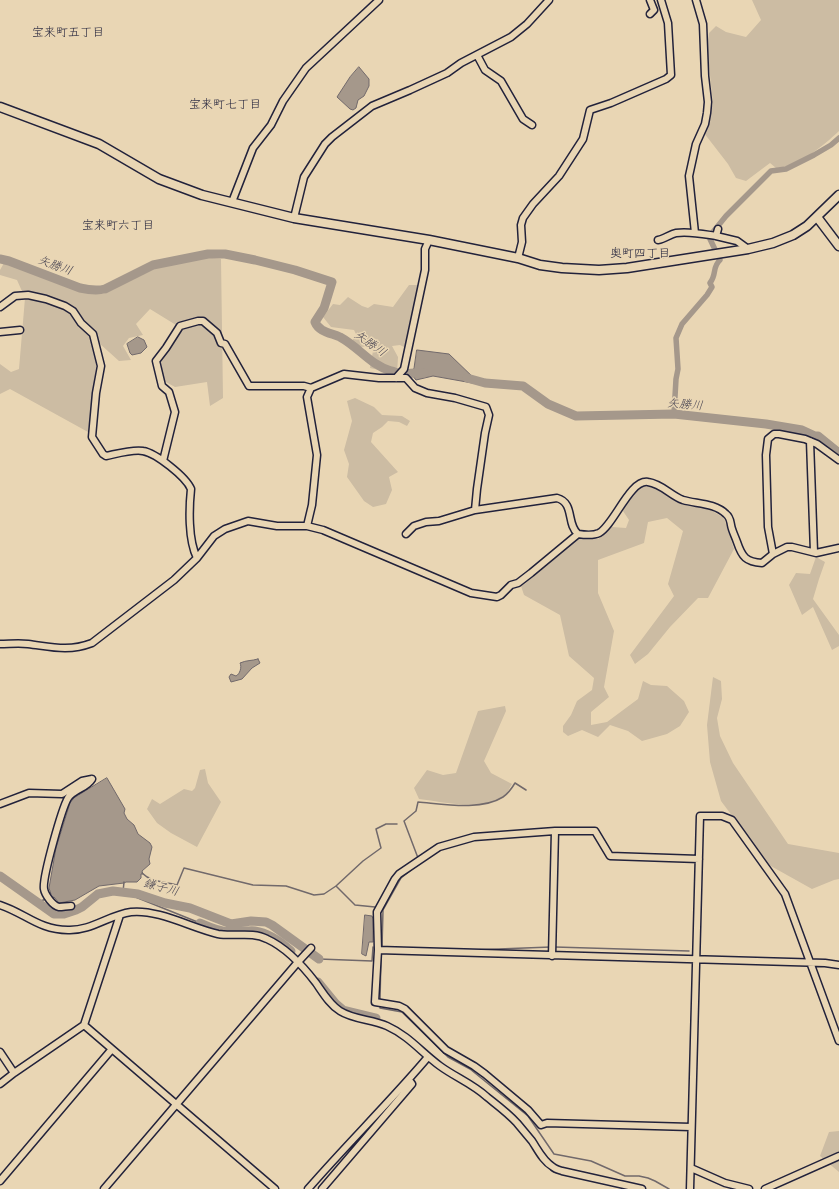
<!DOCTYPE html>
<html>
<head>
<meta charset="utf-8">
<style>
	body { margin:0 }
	canvas { display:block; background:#e9d6b4 }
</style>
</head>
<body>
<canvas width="839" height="1189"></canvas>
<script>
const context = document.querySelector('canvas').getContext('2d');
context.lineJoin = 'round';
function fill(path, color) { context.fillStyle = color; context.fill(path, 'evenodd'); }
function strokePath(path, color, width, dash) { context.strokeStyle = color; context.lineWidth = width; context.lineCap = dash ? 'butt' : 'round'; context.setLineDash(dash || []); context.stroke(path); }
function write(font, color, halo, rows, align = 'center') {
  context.font = font + ' Pangolin,"Klee One",sans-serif'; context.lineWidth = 3; context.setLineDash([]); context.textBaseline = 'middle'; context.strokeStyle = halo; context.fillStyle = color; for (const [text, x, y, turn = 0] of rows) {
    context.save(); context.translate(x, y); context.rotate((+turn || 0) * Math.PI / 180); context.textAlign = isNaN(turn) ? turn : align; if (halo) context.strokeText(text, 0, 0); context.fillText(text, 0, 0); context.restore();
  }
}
const green = new Path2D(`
	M752,0H839V131C823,146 798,167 776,168L770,163L746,181L736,178L728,164L704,133L713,104L707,46L709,33L716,26L726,32L746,37L761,20Z
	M203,257L221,259L223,398L210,406L207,382L175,387L164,381L161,362L180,332L176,325L150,309L136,324L143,335L129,338L123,346L131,360L119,361L99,343L88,432L10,389L0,394V364L11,372L19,369L25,298L17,280L0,275V270L4,263L103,294L155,268Z
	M409,285H418L419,289L406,348L400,345L392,346L398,357L397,374L370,368L373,351L371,346L360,347L351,341L357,336L354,330L331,327L323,317L333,304L340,305L348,297L362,306L368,308L374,304L393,307Z
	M355,398L374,407L382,415L402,416L410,421L407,426L399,422L388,421L382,427L373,433L371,442L398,472L389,477L392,490L386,504L373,507L364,501L347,477L349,464L344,450L352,421L347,401Z
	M647,485L658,489L680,502L709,509L724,518L734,549L708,598H698L670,627L648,654L635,664L630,655L674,596L668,584L683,531L667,518L648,522L644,543L598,560V593L614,631L604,687L609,697L591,712V725L607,722L638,699L643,681L651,685L667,686L684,701L689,712L680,726L667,734L642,741L628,731L610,725L598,737L582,730L568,736L563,732V726L571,715L577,701L592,690L594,678L569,656L560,615L524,595L520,583L578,537L598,539L612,527L626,528L629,520L623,511C627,500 635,488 647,485Z
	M816,557L825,562L819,579L813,599L839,635V646L832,650L813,607L802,615L789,585L796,573L810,574Z
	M713,677L721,681L722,699L717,718L720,736L733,763L788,844L839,853V879L834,880L812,889L769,865L721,801L710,762L707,725Z
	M505,706L506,711L484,761L491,773L512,784C510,787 508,792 505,795C484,812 444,802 419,799L414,788L427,770L443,775L456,773L478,711Z
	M205,769L208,783L221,802L197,847L171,833L157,823L147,809L152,799L160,804L184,789L192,791L195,788L200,770Z
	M839,1131V1172L820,1156L829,1132Z`);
const water = new Path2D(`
	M359,67L369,79V86L364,96L358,100L356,108L353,110L350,109L337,97L350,77Z
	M138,337L144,340L147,347L141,353L132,355L130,353L127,344Z
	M417,350L449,354L477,381L478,384L433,376L416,380L412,375L414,368Z
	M258,659L260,663L252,668L242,679L231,682L229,677L231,674L236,676C240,674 242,667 240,663C247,660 251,661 258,659Z
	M107,778L125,809L124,813L127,819L134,825L138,834L150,843L152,847L149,859L150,864L142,871L143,874H141V878L137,882H126L124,883L99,886L75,900L59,903L54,897L51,898L50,896L51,894L49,888L56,848L70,803L74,798Z
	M365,915L372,916L373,919V942H369L366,956L362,954Z`);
const stream = new Path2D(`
	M418,858L404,821L416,811L418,802C443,804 481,811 503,797C509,793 512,788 515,783L526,790
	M142,873C152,883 164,881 177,885L184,868L253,885L286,886L314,895L324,894L336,886L355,905L375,907
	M124,882L123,892L200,923
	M336,886L363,861L381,848L376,829L386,824H397
	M38,902L46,899
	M381,947L472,950L551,947
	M382,947L383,910L401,878L420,863
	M555,947L689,951
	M319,959L372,961L373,947
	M380,1002L381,955
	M380,1005V1008L402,1012L448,1057L470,1069L528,1116L554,1154L591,1161L625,1176H639L648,1178L655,1181L669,1189`);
const canal = new Path2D(`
	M674,414L676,379L678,369L676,338L682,324L707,295L712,287L710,283C717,274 712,267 720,260L710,239L713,232L726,216L771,171L786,169L814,155L831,145L839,138`);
const river = new Path2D(`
	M0,259L9,261L80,288C89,290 97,291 105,289L153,265L208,254H225L255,260L295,270L332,282L324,308L315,322C319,332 331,333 340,337C360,348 369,364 391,371C396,372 402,375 406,374C414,373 416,372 424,373
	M467,378L485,383L523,386L548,404L576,416L674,414L766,424L802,430L815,436H818L839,453
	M0,876L54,914H64L76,910L82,907L98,894L113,891L138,894L165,903L190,908L231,924L251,921L266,922L272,925L319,959
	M200,923C209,927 220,932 230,932C238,933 247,930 255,931C269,933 281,942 291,951
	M318,982L336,1004L343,1010L376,1018`);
const street = new Path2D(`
	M650,0L654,10L650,14
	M477,55L485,70L501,81L523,119L532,125
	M232,202L253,148L271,125L283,101L306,68L379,0
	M294,218L304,177L325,144L332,137L372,106L410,90L447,73L461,63L511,37L527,24L549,0
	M718,229L716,236L737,241L748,249
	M695,233L689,176L696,144L705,124L707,113L708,102L705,76L703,24L696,0
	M658,240C665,239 670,234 676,233C689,231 703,234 716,236
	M518,258L522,242L521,225L523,218L533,204L559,176L583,139L590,110L611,103L666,79L671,75L668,23L661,0
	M0,307L15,296L28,295L46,299L65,306L73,311L81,323L93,334L101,366L96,393L92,437L103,454L106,456C116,454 133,449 143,451C156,453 186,477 191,489C189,508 188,540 197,558
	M0,332L20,330
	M396,378L404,369L425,270V249L429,240
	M810,441L814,552
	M163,461L175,412L169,392L162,386L156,361L166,348L180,326L198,321H203L217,333L221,343L225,344L249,386H304L311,388
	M307,526L312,505L317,455L307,397L311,388L344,374L379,378H406L415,388L427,393L455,398L486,407L489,415L485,433L477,489L475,510
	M406,534L414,526L426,522L439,521L475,510L557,498C575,503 566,524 578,534
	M773,554L768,527L766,455L768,439L774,434H779L805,439L817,444L839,460
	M0,644C9,644 19,643 28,644C52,647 68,652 92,643L174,580L197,558L214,536L225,529L248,521L277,526H307L323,530L471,593L497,597L501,595L511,585L518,583L531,573L578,534C585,535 593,536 599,533C614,525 630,479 648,482C662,484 670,495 683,500C697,504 715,503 726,514C730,517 730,520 731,525C732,531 735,536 737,542C742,557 746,562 762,563L773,554L787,547H792L816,553L839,548
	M0,804L29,793L62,794L82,781L92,779
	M0,905C25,913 39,930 68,930C91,931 109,915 131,912C158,909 192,928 218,934C234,937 252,931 267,939C287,948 303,966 316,983C323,993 330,1005 340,1011C354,1020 372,1019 387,1026C409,1036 421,1052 440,1066C455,1077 473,1084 487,1097C497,1105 508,1113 517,1123C522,1129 527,1135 532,1141C538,1150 543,1161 553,1167C555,1169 559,1170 562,1171L642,1189
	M71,906C67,906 63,907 59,907C53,906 45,895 44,889C42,878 62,808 68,798C74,789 87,788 92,779
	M378,950L825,963L839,965
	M552,956L555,831
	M84,1025L275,1189
	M0,1052L14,1073
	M0,1084L14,1073L84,1025L120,915
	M691,1127L547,1123L541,1125L528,1110L485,1074L474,1066L446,1050L405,1009L399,1006L375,1002L378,950L377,912L395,879L399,874L439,847L474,837L555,831H595L610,856L699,859
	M691,1168L725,1183L749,1189
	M0,1181L112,1049
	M104,1189L298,962L311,948
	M308,1189C347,1144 390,1102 428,1057
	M322,1189L412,1084L409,1080
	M690,1189L700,816H722L732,820L785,894L839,1041
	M765,1189L839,1156`);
const secondary = new Path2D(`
	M0,107L99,144L159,179L202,195L294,218L429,240L518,258L540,265L562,268L599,270L627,268L748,249L773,243L793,235L807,226L839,195
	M817,217L839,246`);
const neighbourhoodNames = [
	["宝来町五丁目",68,33],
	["宝来町七丁目",225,105],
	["宝来町六丁目",118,226],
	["奥町四丁目",640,254]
];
const waterNames = [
	["矢勝川",55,266,20],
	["矢勝川",370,344,35],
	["矢勝川",685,405,5],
	["鎌子川",161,888,15]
];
fill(green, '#ccbca3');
fill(water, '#a5988b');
strokePath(water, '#71696b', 1);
strokePath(stream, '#71696b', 1.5);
strokePath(canal, '#a5988b', 5.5);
strokePath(river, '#a5988b', 9);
strokePath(street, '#22223b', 9);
strokePath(secondary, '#22223b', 11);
strokePath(street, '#e9d6b4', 6);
strokePath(secondary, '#e9d6b4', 8);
write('12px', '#22223b', '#e9d6b4', neighbourhoodNames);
write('italic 12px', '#494553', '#e9d6b4', waterNames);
</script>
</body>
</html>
